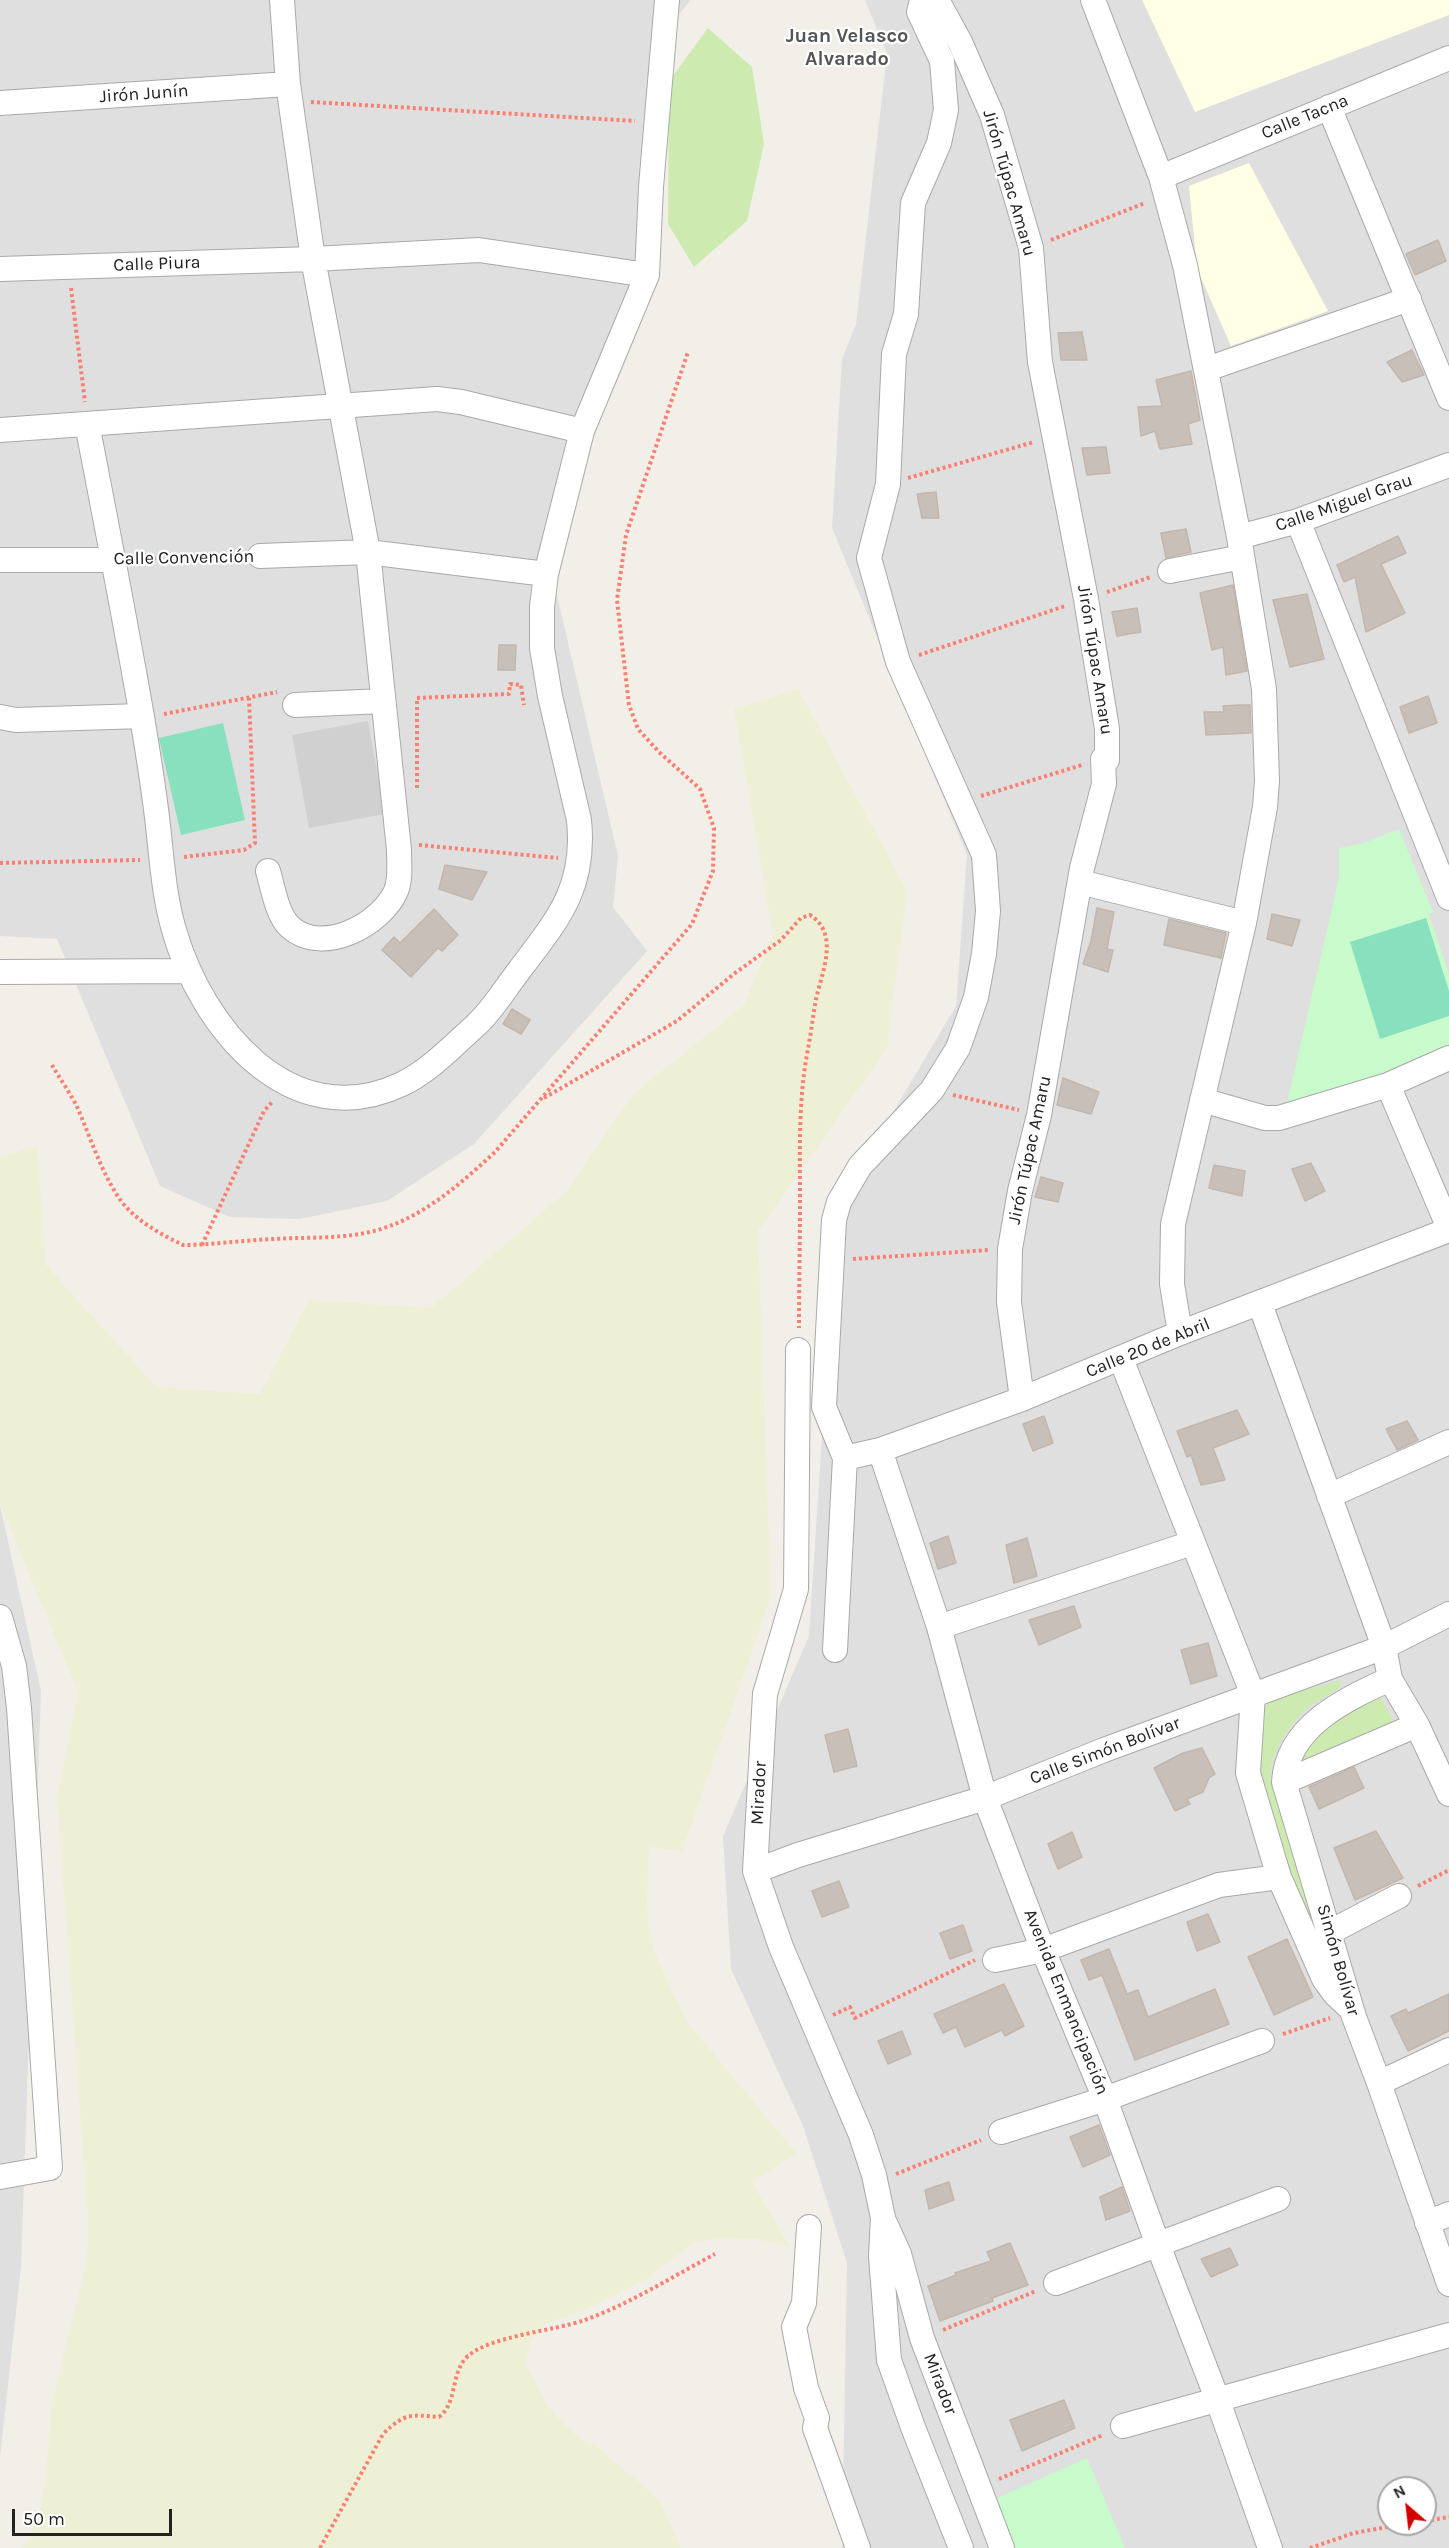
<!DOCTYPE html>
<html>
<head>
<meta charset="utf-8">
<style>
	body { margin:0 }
	#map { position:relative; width:1449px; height:2548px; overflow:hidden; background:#f2efe9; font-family:Karla,sans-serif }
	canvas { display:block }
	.north { position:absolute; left:1377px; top:2476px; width:60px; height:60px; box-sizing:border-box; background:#fff; border:2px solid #a7a7a7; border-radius:50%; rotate:332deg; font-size:16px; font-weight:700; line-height:24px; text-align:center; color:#222 }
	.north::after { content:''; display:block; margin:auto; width:21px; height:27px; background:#d40000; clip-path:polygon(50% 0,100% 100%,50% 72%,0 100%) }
	.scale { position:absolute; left:12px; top:2509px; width:160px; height:27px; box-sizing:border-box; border:3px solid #222; border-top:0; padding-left:8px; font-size:18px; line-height:21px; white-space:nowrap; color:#222; -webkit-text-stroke:4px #fff; paint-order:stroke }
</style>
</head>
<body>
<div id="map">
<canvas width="1449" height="2548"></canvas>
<div class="north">N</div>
<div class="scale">50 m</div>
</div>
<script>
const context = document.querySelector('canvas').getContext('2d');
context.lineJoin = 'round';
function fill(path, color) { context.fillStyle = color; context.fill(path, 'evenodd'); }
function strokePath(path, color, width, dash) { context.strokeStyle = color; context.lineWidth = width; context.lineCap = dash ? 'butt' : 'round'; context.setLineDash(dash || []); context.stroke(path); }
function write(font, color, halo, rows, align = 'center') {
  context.font = font + ' Karla,sans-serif'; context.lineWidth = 4.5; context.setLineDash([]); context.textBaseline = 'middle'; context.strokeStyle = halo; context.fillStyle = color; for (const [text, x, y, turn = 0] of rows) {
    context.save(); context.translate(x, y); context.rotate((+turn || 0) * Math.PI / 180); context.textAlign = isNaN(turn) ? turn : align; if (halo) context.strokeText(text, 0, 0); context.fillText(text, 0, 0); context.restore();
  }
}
const residential = new Path2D(`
	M0,0H691L669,26L643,270L552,574L618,856L613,907L647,951L474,1144L387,1201L300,1219L230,1217L160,1186L57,939L0,936Z
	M865,0H1449V2548H842L847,2263L803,2126L731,1969L723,1836L809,1636L830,1314L834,1212L956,1006L967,855L832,528L842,359L856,324L887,54ZM1389,2488H1425V2524H1389Z
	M0,1505L41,1691L21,2267L0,2458Z`);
const education = new Path2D(`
	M1142,0H1449V15L1195,112Z
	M1249,163L1328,311L1231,346L1197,269L1189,186Z`);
const religious = new Path2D(`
	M368,721L385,814L309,828L292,735Z`);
const farmland = new Path2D(`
	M798,689L907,891L887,1048L758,1231L771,1597L682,1851L649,1847L647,1900L648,1925L654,1950L672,1993L689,2024L796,2153L752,2182L790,2247L757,2239L722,2238L693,2243L645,2280L583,2311L546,2324L530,2343L526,2363L546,2404L560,2420L579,2438L600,2449L659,2499L681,2548H22L38,2521L46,2476L52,2402L87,2261L88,2221L57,1797L78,1692L0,1504V1157L37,1146L46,1265L156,1387L260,1394L309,1300L431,1308L566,1192L634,1093L744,1005L773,935L734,709Z`);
const grass = new Path2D(`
	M708,28L752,67L764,144L747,221L694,267L668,224L669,81Z
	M1341,1680L1339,1688C1331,1694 1322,1698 1314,1703C1293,1718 1275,1746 1270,1771L1298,1874L1330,1968L1322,1963L1259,1793V1710L1280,1697Z
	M1380,1696L1396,1725L1295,1770C1313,1733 1344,1713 1380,1696Z`);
const park = new Path2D(`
	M1399,829L1433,912L1429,915L1449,974V1044L1374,1076L1287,1103L1339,878V848L1364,843Z
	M1087,2458L1125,2548H1014L995,2499Z`);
const pitch = new Path2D(`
	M223,723L245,820L181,835L159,738Z
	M1426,918L1449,991V1016L1380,1039L1350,942Z`);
const building = new Path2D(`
	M1438,240L1446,261L1415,275L1406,254Z
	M1082,332L1087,360H1061L1058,333Z
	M1412,350L1424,375L1402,382L1387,362Z
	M1191,371L1200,420L1188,424L1192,444L1160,449L1155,431L1141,436L1138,407L1162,406L1156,380Z
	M1106,447L1110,473L1087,475L1082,448Z
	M936,492L939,518H922L917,494Z
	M1186,529L1191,552L1166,558L1161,533Z
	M1398,536L1406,553L1381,564L1405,613L1366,632L1355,577L1344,582L1337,565Z
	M1233,585L1247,671L1226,675L1223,647L1212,650L1200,593Z
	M1307,594L1324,659L1290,667L1273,600Z
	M1137,608L1141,632L1117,636L1112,612Z
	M499,645H516L515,670H498Z
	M1428,696L1437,723L1409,733L1400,707Z
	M1239,705H1250L1251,733L1206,735L1204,712H1224L1223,706Z
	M445,865L487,872L472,900L439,889Z
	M1097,908L1114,912L1107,949L1113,950L1108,972L1083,964L1091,941Z
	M434,909L458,935L442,951L438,948L411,977L382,950L394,937L400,943Z
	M1272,914L1300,920L1292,946L1267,939Z
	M1169,919L1226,933L1221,958L1164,945Z
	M512,1009L530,1020L521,1034L503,1024Z
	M1063,1078L1099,1092L1091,1114L1057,1105Z
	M1311,1163L1325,1191L1305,1201L1292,1169Z
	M1214,1165L1245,1171L1242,1196L1209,1188Z
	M1041,1177L1063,1183L1058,1202L1035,1197Z
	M1237,1410L1249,1434L1213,1448L1225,1480L1201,1485L1191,1455L1187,1457L1177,1431Z
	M1044,1416L1053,1443L1033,1451L1023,1424Z
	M1407,1421L1418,1440L1397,1450L1386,1429Z
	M948,1536L956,1563L938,1569L930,1543Z
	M1027,1538L1037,1576L1014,1583L1006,1545Z
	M1074,1606L1081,1627L1039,1645L1029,1620Z
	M1208,1643L1217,1676L1191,1684L1181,1650Z
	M848,1729L857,1766L834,1772L825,1735Z
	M1202,1748L1215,1774L1209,1778L1203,1792L1187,1799L1190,1804L1175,1811L1154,1768L1183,1753Z
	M1354,1767L1364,1788L1319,1809L1309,1787Z
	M1376,1831L1403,1878L1355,1900L1334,1848Z
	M1072,1832L1082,1857L1058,1869L1048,1844Z
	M839,1881L849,1907L822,1917L812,1891Z
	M1208,1914L1220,1942L1197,1951L1187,1922Z
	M963,1925L972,1951L950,1959L940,1933Z
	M1287,1939L1313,1997L1274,2015L1248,1957Z
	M1109,1949L1127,1994L1138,1990L1148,2017L1215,1989L1229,2024L1135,2060L1102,1975L1089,1980L1081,1960Z
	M1004,1984L1024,2026L1005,2036L1002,2030L965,2047L956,2027L943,2033L934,2014Z
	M1449,1994V2031L1408,2051L1391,2016L1406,2009L1408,2013Z
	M902,2031L911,2054L888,2064L878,2041Z
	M1099,2125L1110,2155L1083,2167L1070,2137Z
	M949,2182L954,2200L929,2209L925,2190Z
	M1122,2187L1130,2211L1106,2220L1100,2197Z
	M1010,2243L1028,2285L992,2298L993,2301L940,2321L928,2286L956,2275L955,2273L991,2261L987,2252Z
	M1230,2248L1238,2265L1211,2277L1201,2259Z
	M1064,2400L1075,2428L1022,2451L1010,2420Z`);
const path = new Path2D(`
	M311,102L635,121
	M1051,240L1145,203
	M71,288L85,402
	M908,478L1034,442
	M135,559L238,556
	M1107,592L1151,577
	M919,655L1065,606
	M164,714L277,692
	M417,788V698L509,694L510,684L521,685L524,705
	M981,796L1082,765
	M419,845L558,858
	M184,857L244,850L255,843L249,698
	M0,863L140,860
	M52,1065C60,1079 71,1094 78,1109C91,1139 101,1171 119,1198C133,1219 160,1234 183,1245C213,1245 243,1240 274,1239C304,1237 335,1239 365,1233C417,1223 458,1186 495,1152L692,924L713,871L714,828L700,789L659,752L638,729L629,705L617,600L626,535L688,352
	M953,1095L1019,1110
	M544,1098L677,1021L735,973L781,940L801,918L810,915C840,934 822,972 816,999C813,1016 811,1033 808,1049C798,1100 800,1152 800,1204C800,1245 799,1287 799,1328
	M202,1245L264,1111L273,1101
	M853,1259L989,1250
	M1418,1886L1449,1870
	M833,2015L850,2007L855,2018L975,1960
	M1283,2034L1330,2018
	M896,2174L981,2140
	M943,2330L1036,2291
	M999,2479L1103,2435
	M1425,2521L1449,2517
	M320,2548L383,2434C406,2412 410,2415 439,2417C458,2403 450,2372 468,2356C491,2336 553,2331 585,2320C631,2303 672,2277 715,2254
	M1310,2548L1354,2533L1404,2524`);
const minor = new Path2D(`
	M937,0L960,42L992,115L1031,248L1040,362L1086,599L1107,729V760L1103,759L1104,784L1082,868L1039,1115L1020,1191L1010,1249L1009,1302L1022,1399
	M1093,0L1161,177L1185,265L1239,537L1264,689L1267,781L1265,807L1244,923L1173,1224L1172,1284L1180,1333
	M0,103L288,84
	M1329,107L1449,398
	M1161,177L1449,58
	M0,269L313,259L479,250L647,275
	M1207,369L1409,299
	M87,424C106,522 125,619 142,717C148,753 154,789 158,826C162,861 164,896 174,930C201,1026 290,1137 402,1084C429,1071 452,1047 475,1026C492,1011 504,990 518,972C557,920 586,889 579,820L550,696L542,648V607L546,574L582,431L647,275L651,187L667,0
	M0,430L437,399L461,402L582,431
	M1298,521L1449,898
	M1239,537L1298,521L1449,465
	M260,556L368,552L546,574
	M0,560H113
	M1170,571L1242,557
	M295,705L383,701
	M0,717L16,720L142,716
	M268,871C273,888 277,915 290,927C322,956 381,925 396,891C401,879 399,863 399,850L368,552L313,259L288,84L282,0
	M1080,882L1244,923
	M0,972L188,971
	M1388,1085L1449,1228
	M1202,1100L1265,1118H1279L1388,1085L1449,1058
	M1260,1304L1384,1647L1390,1679L1417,1725L1449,1794
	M798,1350L796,1589L765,1694L755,1871L781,1947L861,2135L874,2175L883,2218L881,2256L889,2360L914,2430L961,2548
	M1121,1359L1253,1695L1248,1773L1279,1877L1324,1979L1335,1994L1352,2010
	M880,1450L939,1627L985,1798L1043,1950L1105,2099L1158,2245L1218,2401L1270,2548
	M845,1458L880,1450L1022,1399L1180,1333L1449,1230
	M1329,1496L1449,1442
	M0,1617L14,1666L19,1708L50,2168L0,2177
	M939,1627L1192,1543
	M835,1650L845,1458L824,1407L834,1220L839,1202L860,1166L932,1090L958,1048L976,997L984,954L988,911L984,855L898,662L869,558L888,484L894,354L906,314L913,203L939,143L946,110L942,61L919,12L922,0
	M1390,1679C1346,1699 1287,1726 1284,1782L1354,2017L1379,2083L1449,2284
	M1284,1782L1417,1725
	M755,1871L798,1855L985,1798L1104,1750L1384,1647L1449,1614
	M1330,1932L1399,1896
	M995,1960L1043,1950L1219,1885L1279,1877
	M1379,2083L1449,2050
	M1001,2132L1105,2099L1262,2041
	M885,2223L899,2254L922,2338L1002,2548
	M1427,2223L1449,2214
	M809,2227L804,2303L794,2327L806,2388L817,2418L815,2428L858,2548
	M1056,2283L1278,2199
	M1123,2426L1449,2335`);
const streetNames = [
	["Jirón Junín",144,94,-4],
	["Calle Tacna",1305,117,-22],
	["Jirón Túpac Amaru",1009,183,74],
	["Calle Piura",157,264,-2],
	["Calle Miguel Grau",1344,503,-19],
	["Calle Convención",184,558,-1],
	["Jirón Túpac Amaru",1095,660,81],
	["Jirón Túpac Amaru",1030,1150,-78],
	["Calle 20 de Abril",1148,1348,-22],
	["Calle Simón Bolívar",1105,1751,-21],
	["Mirador",759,1793,-87],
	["Simón Bolívar",1338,1960,74],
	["Avenida Enmancipación",1066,2002,68],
	["Mirador",940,2384,69]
];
const neighbourhoodNames = [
	["Juan Velasco",847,36],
	["Alvarado",847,59]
];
fill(residential, '#e0dfdf');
fill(education, '#ffffe5');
fill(religious, '#d0d0d0');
fill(farmland, '#eef0d5');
fill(grass, '#cdebb0');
fill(park, '#c8facc');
fill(pitch, '#88e0be');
fill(building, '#c7bfb8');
strokePath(building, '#c4b6ab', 1.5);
strokePath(minor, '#a9a9a9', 26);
strokePath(path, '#fa8072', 4, [3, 3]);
strokePath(minor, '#fff', 24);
write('18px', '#222', '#fff', streetNames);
write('bold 20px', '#555', '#fff', neighbourhoodNames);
</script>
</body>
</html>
